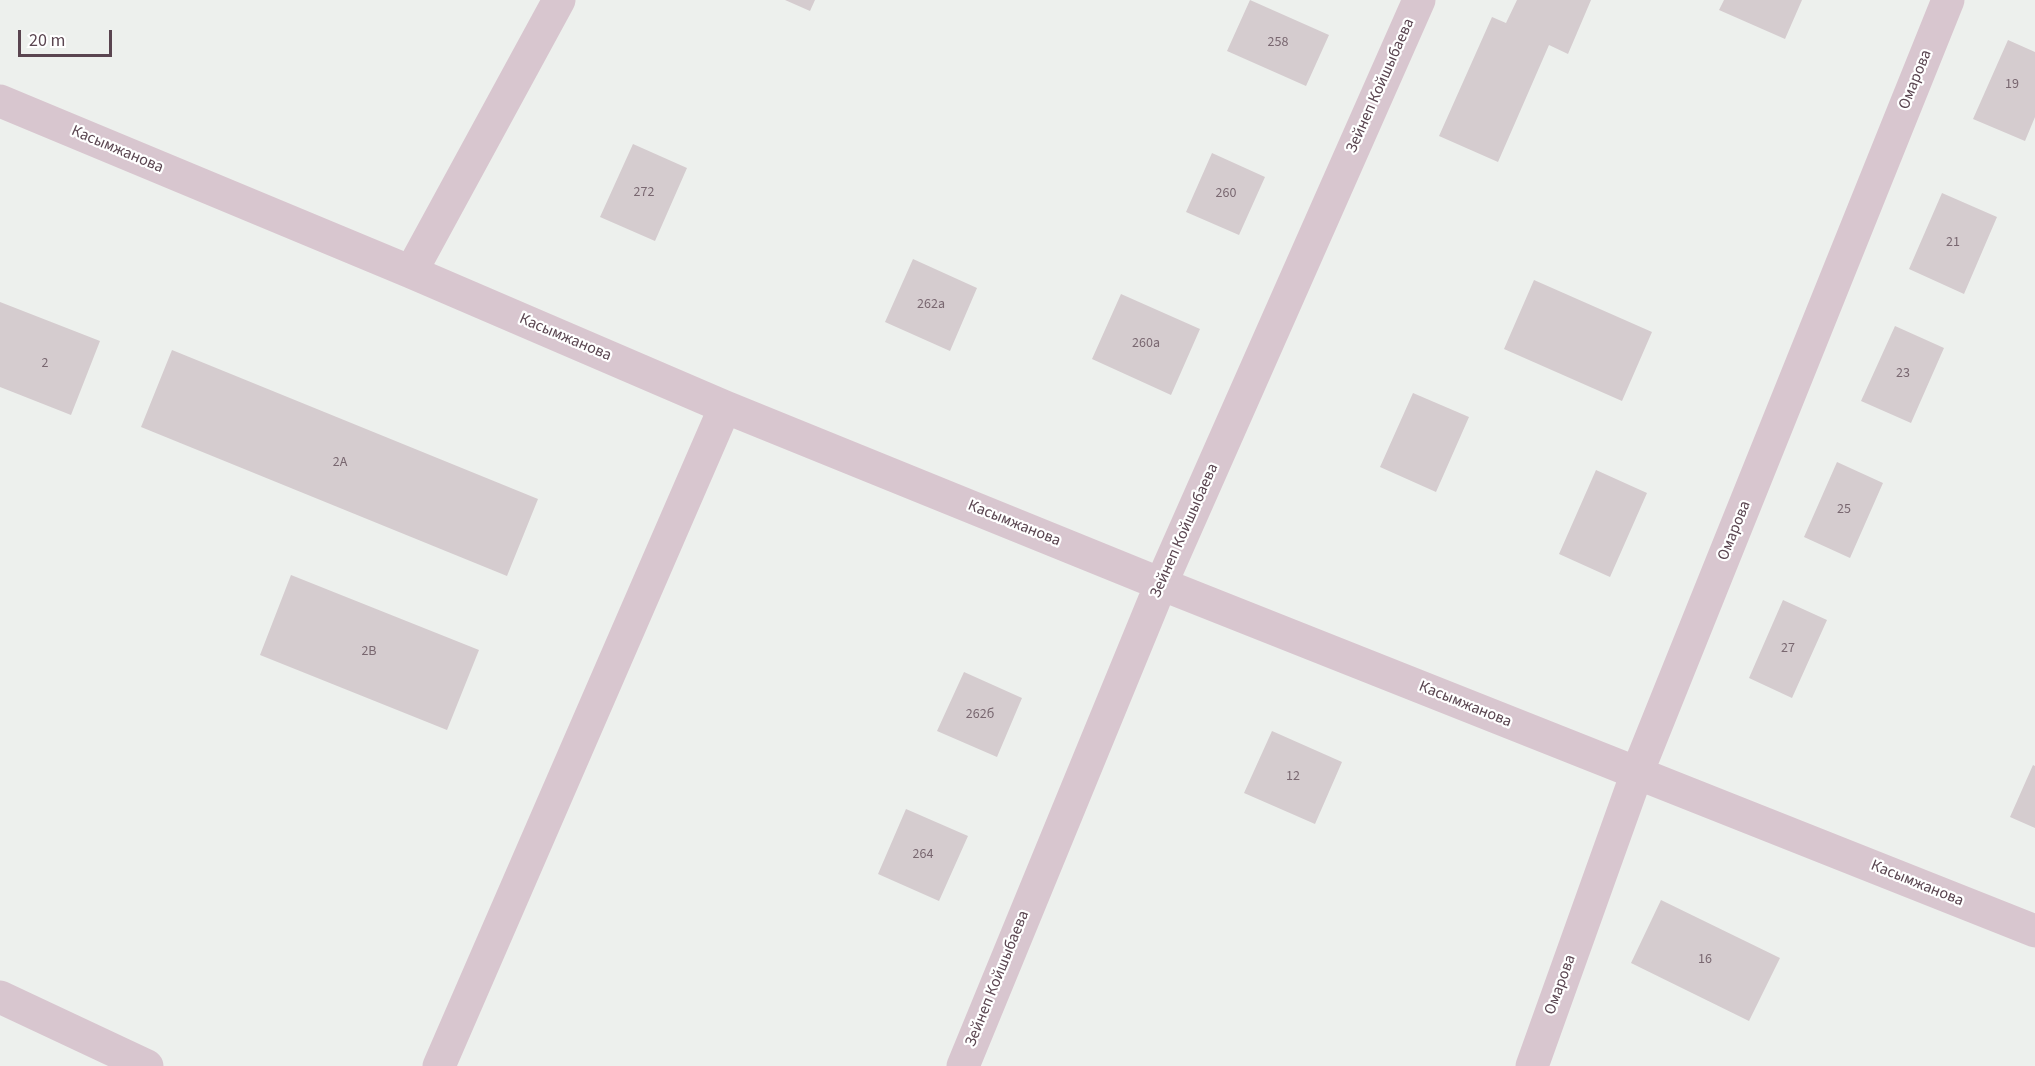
<!DOCTYPE html>
<html>
<head>
<meta charset="utf-8">
<style>
	body { margin:0 }
	#map { position:relative; width:2035px; height:1066px; overflow:hidden; background:#edf0ed; font-family:"Source Sans 3",sans-serif }
	canvas { display:block }
	.scale { position:absolute; left:18px; top:30px; width:94px; height:27px; box-sizing:border-box; border:3px solid #5a4550; border-top:0; padding-left:8px; font-size:18px; line-height:21px; white-space:nowrap; color:#5a4550; -webkit-text-stroke:4px #fff; paint-order:stroke }
</style>
</head>
<body>
<div id="map">
<canvas width="2035" height="1066"></canvas>
<div class="scale">20 m</div>
</div>
<script>
const context = document.querySelector('canvas').getContext('2d');
context.lineJoin = 'round';
function fill(path, color) { context.fillStyle = color; context.fill(path, 'evenodd'); }
function strokePath(path, color, width, dash) { context.strokeStyle = color; context.lineWidth = width; context.lineCap = dash ? 'butt' : 'round'; context.setLineDash(dash || []); context.stroke(path); }
function write(font, color, halo, rows, align = 'center') {
  context.font = font + ' "Source Sans 3",sans-serif'; context.lineWidth = 4.5; context.setLineDash([]); context.textBaseline = 'middle'; context.strokeStyle = halo; context.fillStyle = color; for (const [text, x, y, turn = 0] of rows) {
    context.save(); context.translate(x, y); context.rotate((+turn || 0) * Math.PI / 180); context.textAlign = isNaN(turn) ? turn : align; if (halo) context.strokeText(text, 0, 0); context.fillText(text, 0, 0); context.restore();
  }
}
const building = new Path2D(`
	M785,0H815L810,11Z
	M1250,0L1329,35L1306,86L1227,51Z
	M1517,0H1591L1568,54L1549,45L1498,162L1439,136L1492,17L1506,23Z
	M1724,0H1802L1785,39L1719,10Z
	M2008,40L2035,52V117L2025,141L1973,119Z
	M633,144L687,168L655,241L600,217Z
	M1212,153L1265,177L1239,235L1186,212Z
	M1942,193L1997,217L1964,294L1909,269Z
	M913,259L977,288L950,351L885,322Z
	M1534,280L1652,332L1622,401L1504,349Z
	M1121,294L1200,329L1171,395L1092,359Z
	M0,302L100,341L71,415L0,387Z
	M1895,326L1944,348L1911,423L1861,401Z
	M172,350L538,499L507,576L141,427Z
	M1413,393L1469,417L1436,492L1380,467Z
	M1837,462L1883,483L1850,558L1804,537Z
	M1596,470L1647,493L1610,577L1559,554Z
	M291,575L479,650L447,730L260,655Z
	M1783,600L1827,620L1792,698L1749,678Z
	M964,672L1022,698L997,757L937,731Z
	M1272,731L1342,762L1315,824L1244,793Z
	M2033,765L2035,766V828L2010,817Z
	M906,809L968,836L939,901L878,874Z
	M1661,900L1780,958L1749,1021L1631,963Z`);
const minor = new Path2D(`
	M0,101L411,272L725,407L1161,584L2035,931
	M411,272L559,0
	M0,997L147,1066
	M439,1066L725,407
	M963,1066L1161,584L1419,0
	M1532,1066L1637,773L1948,0`);
const numberNames = [
	["258",1278,43],
	["19",2012,85],
	["272",644,193],
	["260",1226,194],
	["21",1953,243],
	["262а",931,305],
	["260а",1146,344],
	["2",45,364],
	["23",1903,374],
	["2А",340,463],
	["25",1844,510],
	["27",1788,649],
	["2В",369,652],
	["262б",980,715],
	["12",1293,777],
	["264",923,855],
	["16",1705,960]
];
const streetNames = [
	["Омарова",1916,80,-68],
	["Зейнеп Койшыбаева",1381,86,-66],
	["Касымжанова",117,150,23],
	["Касымжанова",565,338,23],
	["Касымжанова",1014,524,22],
	["Зейнеп Койшыбаева",1185,531,-66],
	["Омарова",1735,531,-68],
	["Касымжанова",1465,705,22],
	["Касымжанова",1917,884,22],
	["Зейнеп Койшыбаева",998,979,-68],
	["Омарова",1561,985,-70]
];
fill(building, '#d5cccf');
strokePath(minor, '#d8c6cf', 33);
write('14px', '#796770', null, numberNames);
write('16px', '#5a4550', '#fff', streetNames);
</script>
</body>
</html>
